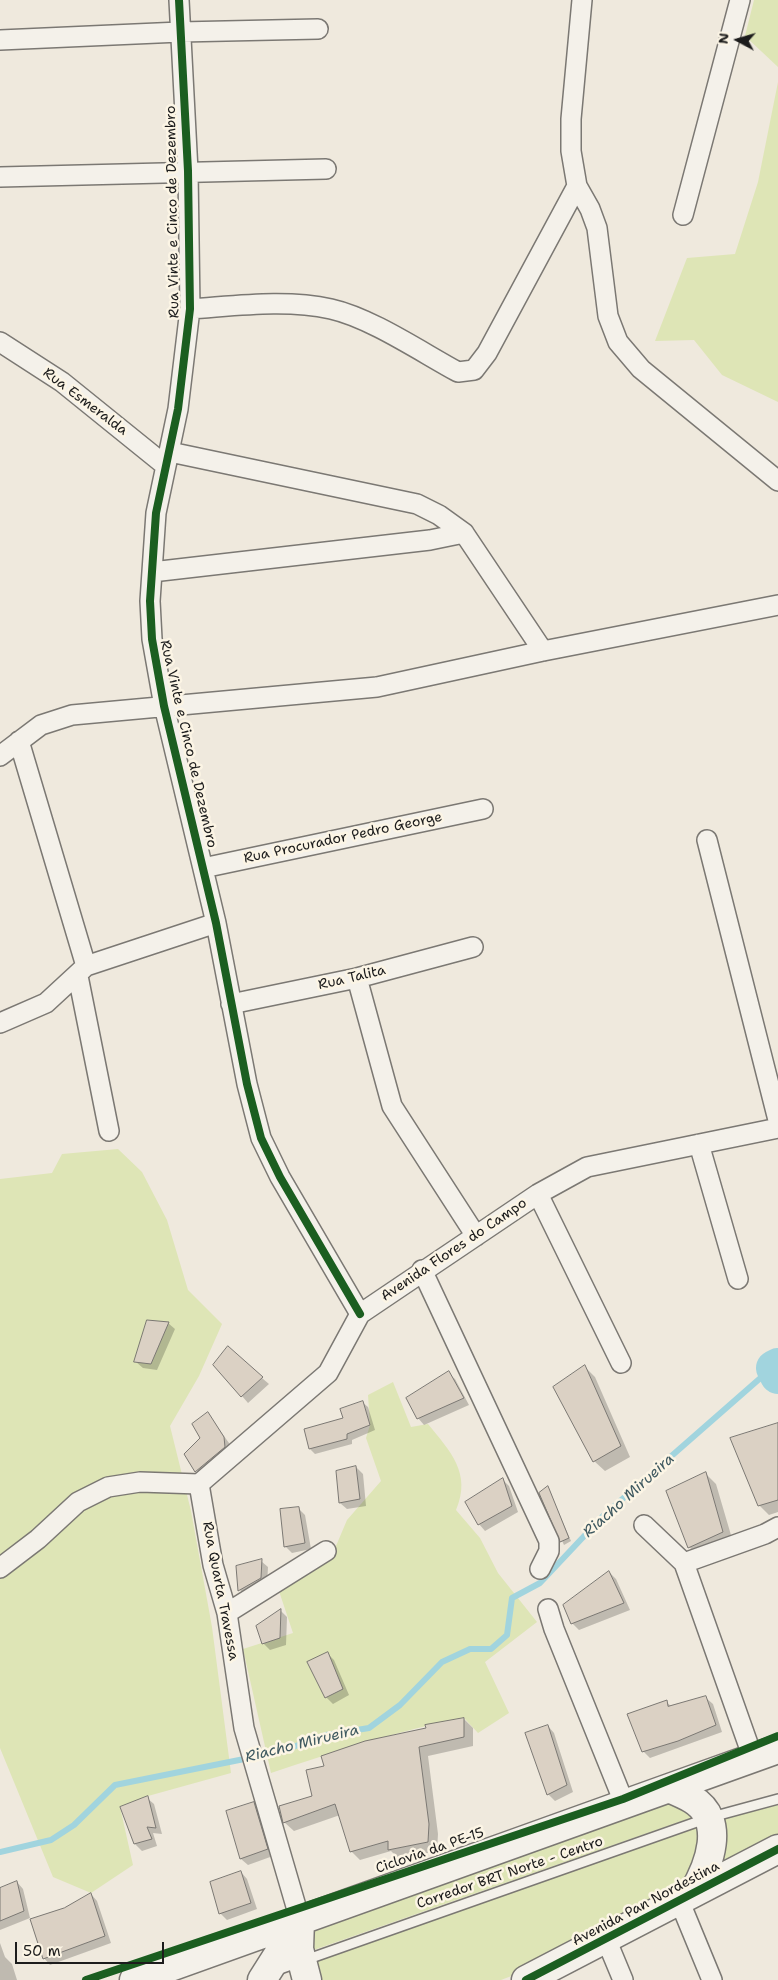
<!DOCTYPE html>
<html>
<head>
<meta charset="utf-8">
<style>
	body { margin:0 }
	#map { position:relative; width:778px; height:1980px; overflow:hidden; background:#efe9dd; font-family:"Shantell Sans",sans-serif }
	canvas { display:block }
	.north { position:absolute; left:713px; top:15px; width:50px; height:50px; -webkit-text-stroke:4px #fcf5e5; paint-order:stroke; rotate:276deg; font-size:14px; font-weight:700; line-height:20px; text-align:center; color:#1c1c1c }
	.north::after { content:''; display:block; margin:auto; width:18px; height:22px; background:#1c1c1c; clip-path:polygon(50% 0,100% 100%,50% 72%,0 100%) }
	.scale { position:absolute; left:15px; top:1942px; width:149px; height:22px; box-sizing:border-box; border:2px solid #1c1c1c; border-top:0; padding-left:6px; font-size:15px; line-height:18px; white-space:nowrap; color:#1c1c1c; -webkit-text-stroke:4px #fcf5e5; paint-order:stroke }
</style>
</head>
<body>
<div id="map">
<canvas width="778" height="1980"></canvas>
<div class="north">N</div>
<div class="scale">50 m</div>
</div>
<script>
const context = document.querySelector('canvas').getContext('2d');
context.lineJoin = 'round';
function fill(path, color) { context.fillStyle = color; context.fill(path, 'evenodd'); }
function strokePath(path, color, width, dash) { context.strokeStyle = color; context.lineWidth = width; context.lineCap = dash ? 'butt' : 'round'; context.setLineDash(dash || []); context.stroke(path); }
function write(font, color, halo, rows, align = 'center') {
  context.font = font + ' "Shantell Sans",sans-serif'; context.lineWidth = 5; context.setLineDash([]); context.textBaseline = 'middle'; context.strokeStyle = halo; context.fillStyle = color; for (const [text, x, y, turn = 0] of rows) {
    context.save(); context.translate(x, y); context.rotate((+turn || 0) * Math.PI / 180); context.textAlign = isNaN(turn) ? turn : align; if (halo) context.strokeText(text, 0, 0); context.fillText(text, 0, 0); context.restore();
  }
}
const green = new Path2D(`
	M754,0H778V67L745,36Z
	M778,82V402L722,375L694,340L655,341L687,258L735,254L758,182Z
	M118,1149L142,1172L167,1220L188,1290L222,1324L199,1376L170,1426L191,1511L212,1627L231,1773L148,1796L120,1807L133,1865L91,1893L53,1877L0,1748V1179L52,1173L62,1154Z
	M393,1382L411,1427L428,1424C450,1451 472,1473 456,1510L480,1538L498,1573L537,1622L485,1662L509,1713L478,1733L464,1718C398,1730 335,1752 271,1773L243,1649L293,1633L278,1588L333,1553L347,1520L381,1481L366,1438L370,1425L368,1395Z
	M662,1798L699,1815L308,1952L306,1924Z
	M778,1805V1838L704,1881L713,1821Z
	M706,1823L686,1890L561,1957L501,1980H317L311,1963Z`);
const shadow = new Path2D(`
	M168,1323L175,1329L157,1370L143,1368L136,1362Z
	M585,1367L595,1377L630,1457L605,1471L594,1461Z
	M448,1373L455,1379L469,1405L424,1425L418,1418Z
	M262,1378L269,1384L248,1403L242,1396Z
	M362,1402L368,1407L375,1430L352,1440V1444L315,1454L310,1449L306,1430L345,1419Z
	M208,1414L229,1443L230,1452L202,1477L186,1454L201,1438Z
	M778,1424V1512L769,1515L759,1505Z
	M356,1467L363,1474L366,1506L347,1509L340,1503Z
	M706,1474L716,1484L733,1542L700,1557L689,1547Z
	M503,1480L509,1486L518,1512L485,1531L479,1524Z
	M548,1488L571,1541L564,1545L540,1493Z
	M298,1508L305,1515L311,1549L292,1553L285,1546Z
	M261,1561L268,1567L267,1585L246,1597L240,1590L237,1567Z
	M609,1572L616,1579L630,1610L579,1630L572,1623Z
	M281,1611L287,1617L286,1645L270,1650L263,1643Z
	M327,1653L334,1660L349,1695L333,1704L326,1697Z
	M706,1698L713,1704L722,1732L650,1758L643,1751L666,1702L671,1706Z
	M464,1719L473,1728V1746L428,1756L438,1834L437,1851L399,1859L391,1851L360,1860L351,1851L340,1815L294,1831L284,1822L313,1797L325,1767L427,1729Z
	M548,1726L554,1733L573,1792L555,1801L548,1794Z
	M147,1798L154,1804L162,1834L153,1833L157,1846L142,1851L135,1844L121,1808Z
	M254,1804L260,1810L273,1856L248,1865L241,1859Z
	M241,1872L247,1879L257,1909L227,1920L220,1913Z
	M17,1882L23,1889L30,1918L0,1930V1889Z
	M91,1894L97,1901L111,1943L50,1965L44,1958L65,1909Z
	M0,1943L5,1957L12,1964L17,1980H0Z`);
const stream = new Path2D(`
	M0,1852L51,1840L74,1825L115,1785L279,1752L326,1735L369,1728L400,1705L442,1662L470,1649H491L507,1635L512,1598L540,1583L603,1516L765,1374L774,1368`);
const river = new Path2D(`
	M778,1366L774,1368L778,1376`);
const building = new Path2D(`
	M147,1320L169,1322L151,1364L134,1362Z
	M228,1346L263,1377L241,1397L213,1365Z
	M585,1365L621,1446L593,1462L553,1387Z
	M449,1371L464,1398L417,1419L406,1398Z
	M363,1401L370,1425L347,1434V1439L309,1449L304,1429L343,1418L340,1409Z
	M208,1412L224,1437L225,1447L195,1472L184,1454L200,1438L192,1424Z
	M778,1423V1500L758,1506L730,1438Z
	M356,1466L360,1499L339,1503L336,1471Z
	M706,1472L723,1532L688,1548L666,1491Z
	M503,1478L512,1506L478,1525L465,1502Z
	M548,1486L569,1538L560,1542L539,1493Z
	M299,1507L305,1543L284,1547L280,1509Z
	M262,1559L261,1578L238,1591L236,1566Z
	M609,1571L624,1603L571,1624L563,1605Z
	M281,1609L280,1638L262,1644L256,1626Z
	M328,1652L343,1689L325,1698L307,1662Z
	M706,1696L716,1725L678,1741L642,1752L627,1714L667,1700L668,1706Z
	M464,1718V1737L419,1747L429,1824L428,1842L388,1850V1841L350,1852L335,1804L283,1823L279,1806L312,1796L306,1770L324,1766L321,1756L365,1741L426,1728L425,1725Z
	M548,1725L567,1785L547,1795L525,1733Z
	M148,1796L156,1828L147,1827L152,1839L134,1844L120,1807Z
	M254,1802L268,1849L240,1859L226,1811Z
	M241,1871L251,1903L219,1914L210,1882Z
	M17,1881L24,1911L0,1921V1888Z
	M91,1893L105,1936L43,1959L30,1919L64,1908Z`);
const service = new Path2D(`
	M277,1970L708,1818L778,1799`);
const minor = new Path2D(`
	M179,0L188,171L190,309L178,409L156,513L150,601L152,639L164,706L216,923L247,1084L261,1138L280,1177L360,1314
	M582,0L571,119V151L577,186L590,209L597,228L608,316L618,342L641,369L778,481
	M0,40L180,32L318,29
	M0,177L326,169
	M683,215L740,0
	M190,309C236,306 285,299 331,309C371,318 421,352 458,372L474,370L487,353L577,186
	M0,342L62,382L166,466
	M170,452L417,504L439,515L464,533L543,651
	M152,572L430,540L464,533
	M19,741L86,966
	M0,756L41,725L72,715L377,687L543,651L778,605
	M707,840L778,1120
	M203,868L483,809
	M86,966L216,923
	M78,976L109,1131
	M357,978L392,1106L476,1236
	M231,1004L357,978L473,947
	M0,1023L46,1003L85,967
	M699,1144L738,1279
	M538,1194L621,1363
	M422,1270L549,1541V1551L540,1569
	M199,1484L328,1373L360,1314L538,1194L587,1167L778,1128
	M199,1484L213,1565L227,1613L244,1728L300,1920
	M644,1525L684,1563L753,1758
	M684,1563L765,1534L778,1527
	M0,1568L38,1539L78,1502L108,1487L140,1482L199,1484
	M548,1609L554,1629L625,1805
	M227,1613L326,1551
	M679,1900L712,1980
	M606,1939L623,1980`);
const trunk = new Path2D(`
	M671,1789C678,1792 685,1795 692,1799C727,1820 709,1866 693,1893
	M300,1920L299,1949L307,1980
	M134,1980L778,1749
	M262,1980L300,1920
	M526,1980L778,1849`);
const cycleway = new Path2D(`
	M179,0L188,171L190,309L178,409L156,513L150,601L152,639L164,706L216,923L247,1084L261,1138L280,1177L360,1314
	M86,1980L623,1799L778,1736
	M526,1980L778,1849`);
const streetNames = [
	["Rua Vinte e Cinco de Dezembro",173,212,-91],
	["Rua Esmeralda",85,402,37],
	["Rua Vinte e Cinco de Dezembro",188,744,77],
	["Rua Procurador Pedro George",343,838,-12],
	["Rua Talita",352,978,-13],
	["Avenida Flores do Campo",454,1250,-34],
	["Rua Quarta Travessa",220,1591,79],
	["Ciclovia da PE-15",430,1851,-19],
	["Corredor BRT Norte - Centro",510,1873,-19],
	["Avenida Pan Nordestina",646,1904,-28]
];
const waterNames = [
	["Riacho Mirueira",629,1496,-42],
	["Riacho Mirueira",302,1744,-14]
];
fill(green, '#dee5b6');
fill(shadow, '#0003');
strokePath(stream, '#a1d4de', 6);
strokePath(river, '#a1d4de', 36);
fill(building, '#dbd1c4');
strokePath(building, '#7b7873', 1);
strokePath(service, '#7b7873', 12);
strokePath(minor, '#7b7873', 22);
strokePath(trunk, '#7b7873', 31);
strokePath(service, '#f4f1ea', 9);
strokePath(minor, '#f4f1ea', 19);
strokePath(trunk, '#f4f1ea', 28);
strokePath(cycleway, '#1b5e20', 8);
write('14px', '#1c1c1c', '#fcf5e5', streetNames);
write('italic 15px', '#3f5960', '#fcf5e5', waterNames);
</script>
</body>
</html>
